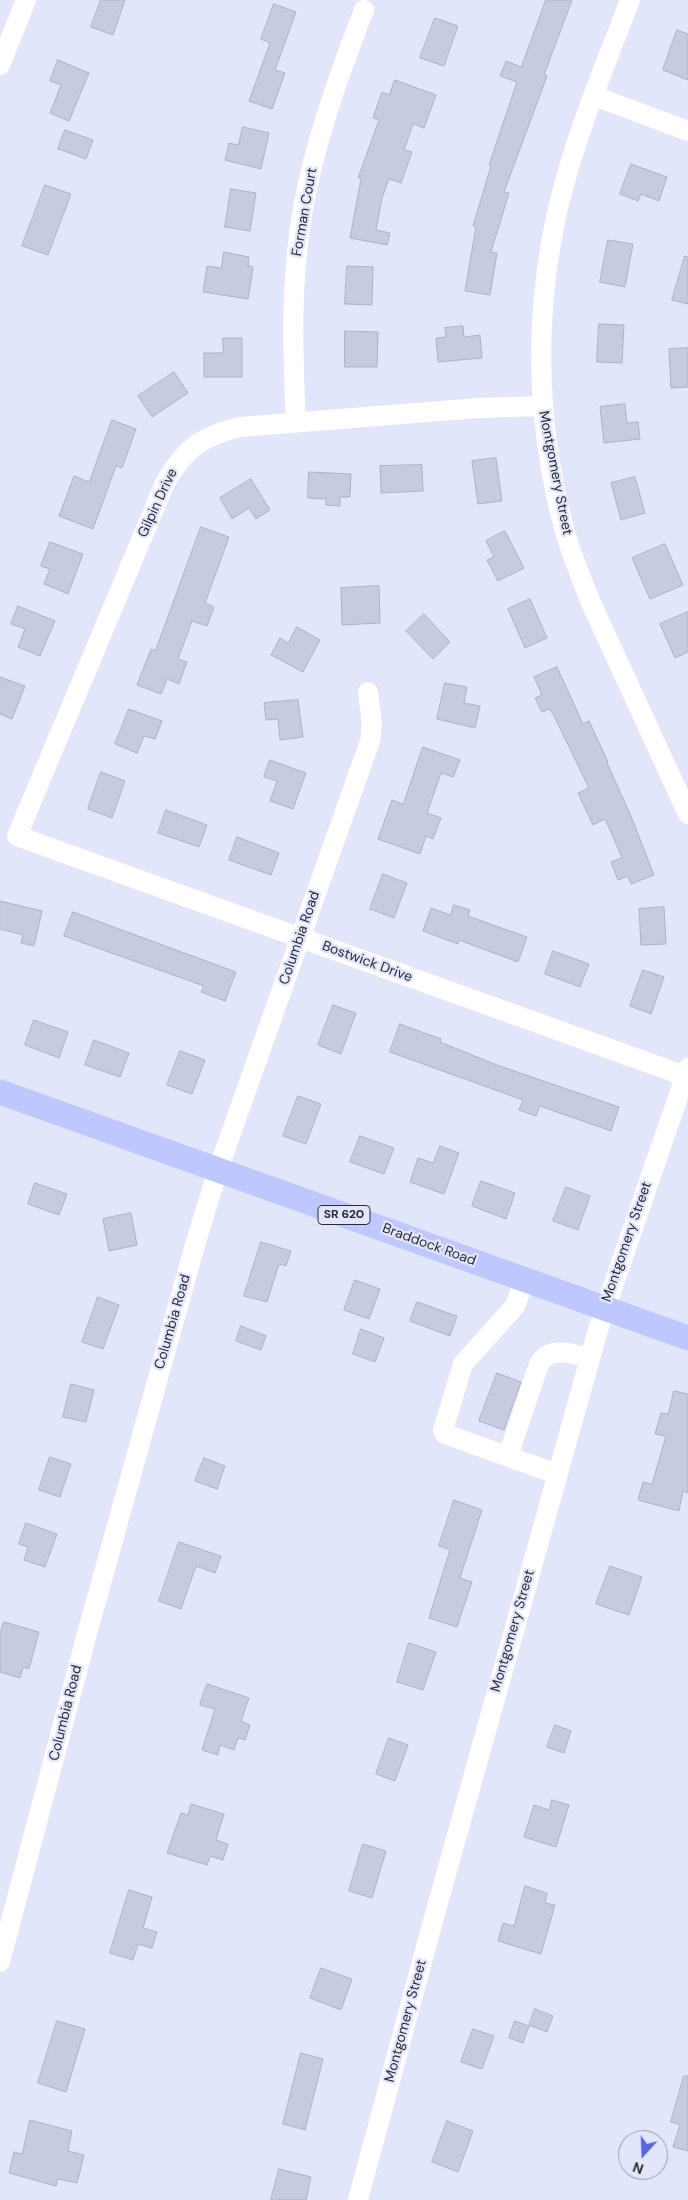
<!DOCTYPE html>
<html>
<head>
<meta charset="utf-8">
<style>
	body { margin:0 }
	#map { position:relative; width:688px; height:2200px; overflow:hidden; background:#e1e6fb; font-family:"DM Sans",sans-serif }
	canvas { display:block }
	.north { position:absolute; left:618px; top:2130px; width:50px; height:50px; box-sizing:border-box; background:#e1e6fb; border:1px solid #979bab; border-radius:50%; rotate:200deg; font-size:14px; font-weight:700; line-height:20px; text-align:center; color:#292b32 }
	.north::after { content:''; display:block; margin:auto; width:18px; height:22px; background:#5965dc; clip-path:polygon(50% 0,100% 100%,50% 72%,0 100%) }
</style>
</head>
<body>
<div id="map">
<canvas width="688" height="2200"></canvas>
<div class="north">N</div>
</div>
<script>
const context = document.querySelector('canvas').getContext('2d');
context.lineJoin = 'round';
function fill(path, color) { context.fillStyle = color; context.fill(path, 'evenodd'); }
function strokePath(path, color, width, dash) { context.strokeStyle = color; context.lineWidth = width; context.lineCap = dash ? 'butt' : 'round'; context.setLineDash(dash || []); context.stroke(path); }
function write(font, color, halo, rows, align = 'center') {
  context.font = font + ' "DM Sans",sans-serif'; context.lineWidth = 4.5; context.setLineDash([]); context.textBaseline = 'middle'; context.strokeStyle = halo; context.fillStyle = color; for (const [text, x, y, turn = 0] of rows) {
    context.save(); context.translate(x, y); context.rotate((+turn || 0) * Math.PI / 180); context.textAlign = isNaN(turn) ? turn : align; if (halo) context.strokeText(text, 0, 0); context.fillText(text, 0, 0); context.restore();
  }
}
const building = new Path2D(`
	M101,0H125L113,35L91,27Z
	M546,0H572L544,75L547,76L504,192L509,193L491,252L497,253L490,295L465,291L476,227L473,226L491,166L489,165L517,82L500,76L506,61L521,67Z
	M274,4L296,12L275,70L285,73L272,109L249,101L270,43L261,39Z
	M435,18L458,26L444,66L420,58Z
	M677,30L688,34V80L663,70Z
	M58,60L89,73L69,121L50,113L61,85L50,81Z
	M395,80L436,95L424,128L413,124L404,150L412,152L401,183L389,179L382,198L376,230L390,233L387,245L350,238L361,179L358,178L379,120L373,118L382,92L389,95Z
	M243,127L269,133L261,169L225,160L229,143L238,145Z
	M65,130L93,140L86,159L58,149Z
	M631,164L667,177L659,201L641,194L638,201L620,194Z
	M45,185L71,194L48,255L22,246Z
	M231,189L256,193L250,231L225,227Z
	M608,240L633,244L625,287L600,282Z
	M224,252L249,257L248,266L253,267L248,299L203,292L207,266L221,268Z
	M685,256L688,257V304L672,300Z
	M347,266L373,267L372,305L345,304Z
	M599,324L624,325L622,363L597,362Z
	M463,326L464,337L480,335L482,358L438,362L436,338L446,337L445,328Z
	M345,331L378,332L377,367H345Z
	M223,338H242V377H204V353H223Z
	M688,348V387L671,388L669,349Z
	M174,372L188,393L152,417L138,396Z
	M625,404L627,423L638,422L640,439L604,443L600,407Z
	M112,420L136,429L122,468L116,466L93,529L59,516L74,476L89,482Z
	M496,458L502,501L478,504L472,461Z
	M422,465L423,491L381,493L380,466Z
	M309,472L351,474L350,497H340V506L326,505V499L308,498Z
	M635,477L645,513L621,520L611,483Z
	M251,479L270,510L256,519L249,508L232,519L220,498Z
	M201,527L229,537L205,603L214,607L207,626L192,621L178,659L187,662L179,684L167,679L161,694L137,685L151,649L155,651Z
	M505,531L524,568L498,581L487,560L494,557L486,541Z
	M50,542L83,554L68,594L44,584L50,569L41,566Z
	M665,544L683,585L650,599L632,558Z
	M379,586L380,623L342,625L341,588Z
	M530,599L547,638L525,648L508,609Z
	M18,606L55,621L40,656L18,647L25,629L11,624Z
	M688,612V652L675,658L660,624Z
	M424,614L450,642L433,659L406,631Z
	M297,627L320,640L303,672L271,655L280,638L288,643Z
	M557,667L583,724L589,721L608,762L607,763L631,816L654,875L631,884L628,876L618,880L611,862L622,858L611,832L605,819L593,825L578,793L589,788L554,716L550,709L542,712L535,698L542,695L534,677Z
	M0,677L25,686L12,719L0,714Z
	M445,683L467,687L464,703L480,706L475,728L437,719Z
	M298,700L303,737L280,740L278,719L266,720L264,703Z
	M129,709L162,721L155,739L144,736L137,753L115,744Z
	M423,747L460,760L453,777L441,773L427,813L441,818L433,839L426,836L420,854L378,839L392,800L403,804Z
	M270,760L306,773L293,809L270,801L277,781L264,777Z
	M101,772L125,781L112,818L88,809Z
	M166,810L207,825L199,847L158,833Z
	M237,837L279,853L271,875L229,860Z
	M383,874L407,883L394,918L370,909Z
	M0,901L42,911L34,946L21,943L23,935L0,929Z
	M454,905L470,910L468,916L527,937L518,962L459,940L458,944L423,931L431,908L450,915Z
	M664,907L666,944L641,945L639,909Z
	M73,912L236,972L225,1001L201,992L204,986L64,936Z
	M553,951L589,964L580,987L545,974Z
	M643,970L664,977L651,1014L630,1006Z
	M333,1005L356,1013L341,1054L318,1045Z
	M34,1020L68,1032L59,1058L25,1045Z
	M400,1024L441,1039L440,1042L497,1065L619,1107L611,1131L540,1106L536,1116L519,1110L523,1100L390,1052Z
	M94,1040L129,1053L120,1077L85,1065Z
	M180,1051L205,1060L192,1094L167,1085Z
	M298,1096L321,1104L306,1144L283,1136Z
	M360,1136L394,1148L384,1174L350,1162Z
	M440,1146L459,1153L444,1194L410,1182L418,1158L433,1163Z
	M481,1181L515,1193L506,1219L472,1206Z
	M35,1183L67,1194L59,1215L28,1204Z
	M566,1187L590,1196L578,1230L553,1221Z
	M131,1213L137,1245L109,1251L103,1219Z
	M261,1242L291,1251L286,1266L279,1264L267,1302L244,1296Z
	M355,1280L380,1289L369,1319L344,1310Z
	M98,1297L119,1305L103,1349L82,1342Z
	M417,1302L457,1316L450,1336L410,1321Z
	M241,1326L266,1336L261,1350L236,1341Z
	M361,1329L384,1338L375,1362L353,1354Z
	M497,1373L521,1382L504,1430L479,1421Z
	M71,1384L94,1390L86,1422L63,1417Z
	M674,1391L688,1394V1493L683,1491L679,1511L638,1500L643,1482L652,1484L666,1436L655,1434L661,1413L668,1414Z
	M50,1457L71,1464L60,1497L39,1490Z
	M204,1458L225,1466L217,1489L195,1481Z
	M454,1500L482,1510L460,1578L472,1582L457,1627L429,1618L450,1550L439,1546Z
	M26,1523L57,1534L45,1567L24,1560L28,1547L19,1544Z
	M179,1542L221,1556L215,1573L196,1566L181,1609L159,1601Z
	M610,1566L642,1577L629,1615L596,1604Z
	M4,1622L39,1632L29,1669L23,1667L20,1678L0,1672V1634Z
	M409,1643L436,1652L423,1690L397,1682Z
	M207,1684L249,1698L241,1721L250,1725L245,1740L238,1738L234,1750L220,1745L218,1755L202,1750L215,1709L200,1705Z
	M555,1725L571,1731L564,1753L547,1747Z
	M389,1738L408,1745L395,1781L376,1774Z
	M552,1800L569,1805L556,1847L524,1837L534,1805L549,1810Z
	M191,1804L224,1814L216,1840L228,1844L223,1860L210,1856L207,1865L167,1853L181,1813L188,1815Z
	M363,1844L386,1851L372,1898L349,1891Z
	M525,1886L547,1893L545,1903L555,1905L541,1954L498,1941L503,1923L514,1926Z
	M129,1890L152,1897L143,1928L157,1932L152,1948L138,1944L133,1960L110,1953Z
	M321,1968L352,1979L341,2010L310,1998Z
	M535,2009L553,2016L547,2032L529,2025Z
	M57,2021L85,2029L66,2092L38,2083Z
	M515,2021L529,2026L523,2043L509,2038Z
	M473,2029L494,2036L482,2069L461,2062Z
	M301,2053L323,2059L305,2130L283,2124Z
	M684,2076H688V2151L673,2147L680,2125L671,2122Z
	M30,2120L72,2131L68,2151L84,2155L77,2183L58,2179L56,2186L9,2173L14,2152L22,2154Z
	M447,2121L473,2131L458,2172L432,2162Z
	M279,2169L311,2177L306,2200H271Z`);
const minor = new Path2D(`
	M630,0C607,61 581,122 564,185C533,299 534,418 565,532C572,556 582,580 591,603L688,814
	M0,65L26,0
	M594,96L688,131
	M542,406L478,408L240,427C202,436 184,449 165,483L17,836L688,1077
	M296,422C292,342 290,263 308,184C321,124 342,67 364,10
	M525,1279L515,1306L463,1364L443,1430L445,1434L557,1474
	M508,1456L539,1364C551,1345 571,1354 590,1358
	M0,1962L88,1630L195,1245L218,1170L370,741L372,724L368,692
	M358,2200L433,1921L598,1330L688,1068`);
const major = new Path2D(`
	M0,1092L688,1338`);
const shields = [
	[344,1215,52]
];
const shieldNames = [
	["SR 620",344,1215]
];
const streetNames = [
	["Forman Court",305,212,-80],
	["Montgomery Street",555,473,79],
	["Gilpin Drive",158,503,-65],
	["Columbia Road",300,938,-71],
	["Bostwick Drive",367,962,20],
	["Montgomery Street",627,1242,-71],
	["Braddock Road",429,1245,20],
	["Columbia Road",173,1322,-74],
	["Montgomery Street",513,1631,-74],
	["Columbia Road",66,1713,-76],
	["Montgomery Street",406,2021,-75]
];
fill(building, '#c7cbe0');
strokePath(building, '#adb2c6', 1);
strokePath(minor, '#fff', 20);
strokePath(major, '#bec8ff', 25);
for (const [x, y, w] of shields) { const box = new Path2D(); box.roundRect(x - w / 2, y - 9.5, w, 19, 4); context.fillStyle = '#e1e6fb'; context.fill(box); strokePath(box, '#292b32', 1); }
write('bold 12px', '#292b32', null, shieldNames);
write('14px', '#292b32', '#e1e6fb', streetNames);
</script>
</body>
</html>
